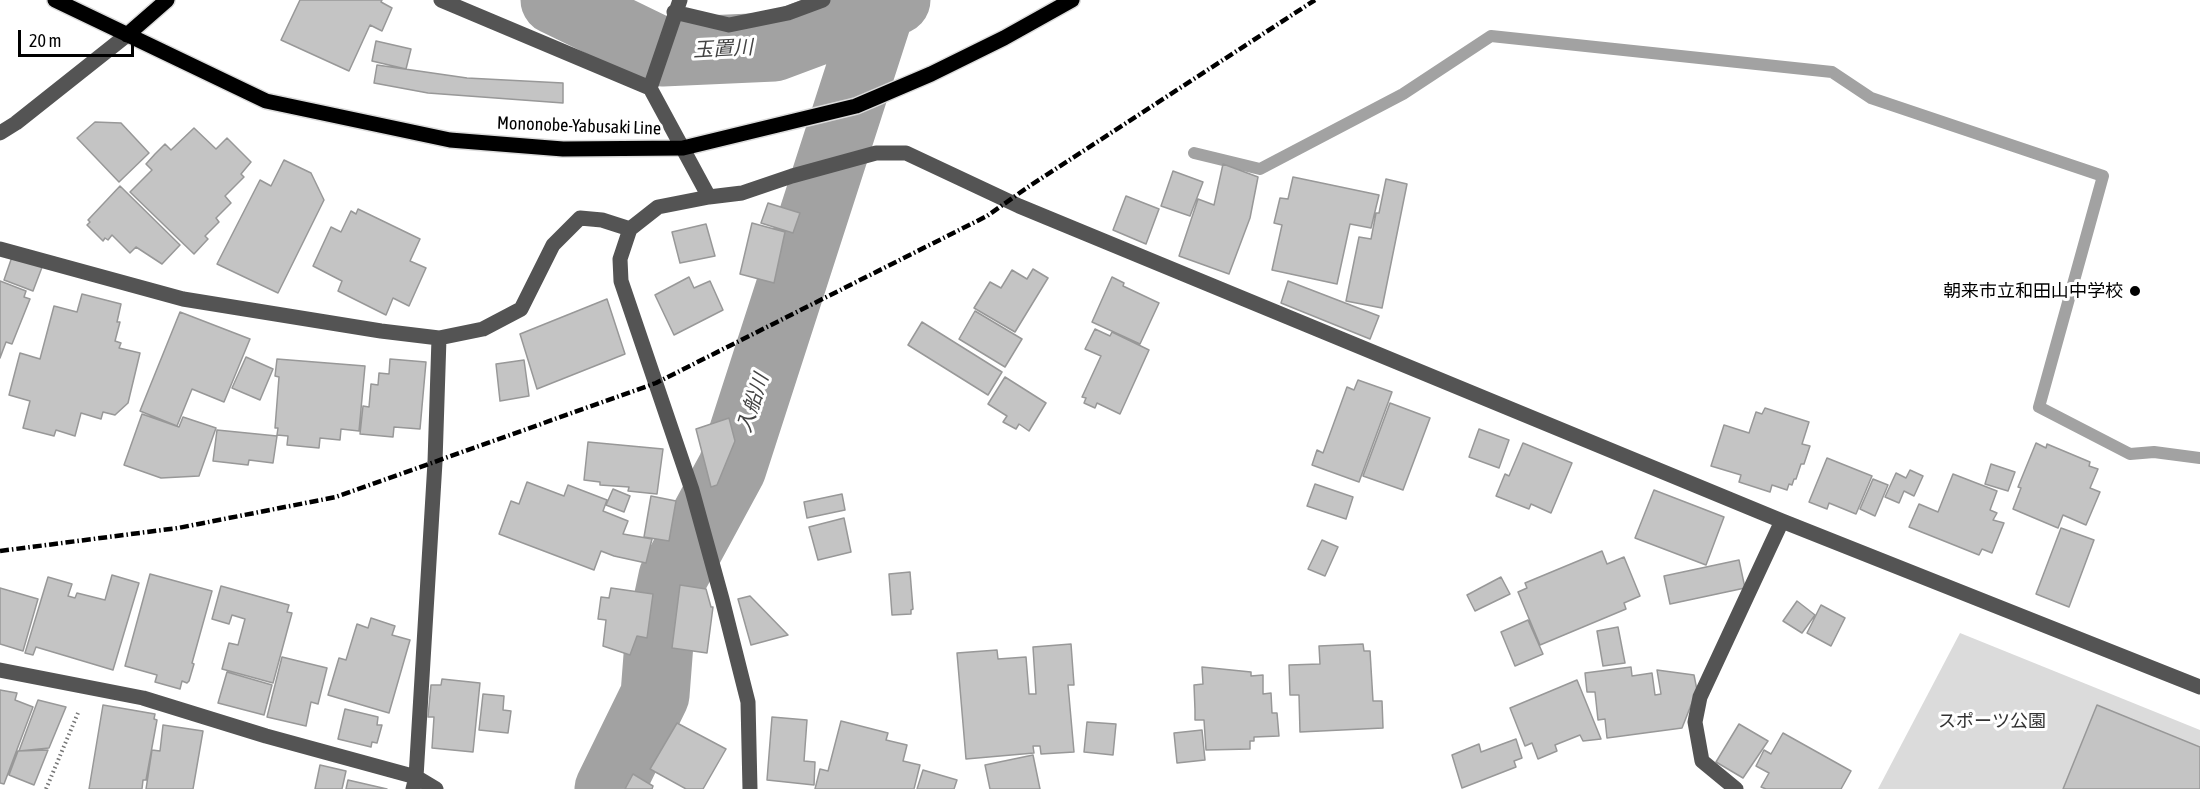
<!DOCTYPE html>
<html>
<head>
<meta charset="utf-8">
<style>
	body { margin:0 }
	#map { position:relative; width:2200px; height:789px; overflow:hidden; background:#fff; font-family:"Asap Condensed",sans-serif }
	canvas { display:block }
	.scale { position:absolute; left:18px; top:30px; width:116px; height:27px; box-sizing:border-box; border:3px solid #000; border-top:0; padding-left:8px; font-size:18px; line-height:21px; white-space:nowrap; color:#000; -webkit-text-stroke:4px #fff; paint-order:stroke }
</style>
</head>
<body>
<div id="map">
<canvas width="2200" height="789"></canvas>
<div class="scale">20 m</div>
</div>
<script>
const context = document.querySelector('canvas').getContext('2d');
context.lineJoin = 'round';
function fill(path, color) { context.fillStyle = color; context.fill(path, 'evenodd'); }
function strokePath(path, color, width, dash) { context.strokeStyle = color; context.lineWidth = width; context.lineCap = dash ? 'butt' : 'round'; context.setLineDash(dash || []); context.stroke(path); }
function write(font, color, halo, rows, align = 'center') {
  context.font = font + ' "Asap Condensed","Noto Sans JP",sans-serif'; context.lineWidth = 6; context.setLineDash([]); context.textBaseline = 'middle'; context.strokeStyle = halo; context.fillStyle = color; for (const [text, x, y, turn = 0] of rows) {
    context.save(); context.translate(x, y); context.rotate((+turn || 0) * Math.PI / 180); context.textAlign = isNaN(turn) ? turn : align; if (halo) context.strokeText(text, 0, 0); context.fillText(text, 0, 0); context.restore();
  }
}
const green = new Path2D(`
	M1960,633L2200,730V789H1878Z`);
const stream = new Path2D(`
	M1194,153L1260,169L1403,94L1491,36L1832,72L1871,98L2103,176L2039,407L2130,454L2154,452L2200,458`);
const river = new Path2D(`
	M555,0L662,52L774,47L881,7L896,0
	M609,789L655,695L659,643L673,577L732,468L881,7`);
const building = new Path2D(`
	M300,0H382L381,2L392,8L382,31L370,25L349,71L281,40Z
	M376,41L411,49L406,69L372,61Z
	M377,65L467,78L563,83V103L428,93L374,83Z
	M95,122L121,123L149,153L119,182L77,138Z
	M194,128L216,149L227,138L251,162L241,174L244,177L225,196L231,203L216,218L219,222L205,236L208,239L194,254L130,192L152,170L146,164L155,154L165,144L171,150Z
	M284,160L311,173L324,200L278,293L217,264L260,180L271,186Z
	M1223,164L1258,177L1250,218L1229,274L1179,256L1198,199L1214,205Z
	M1173,171L1203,182L1190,216L1161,206Z
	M1293,177L1379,195L1371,228L1350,224L1337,284L1272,270L1282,225L1274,223L1280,198L1288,199Z
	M1386,179L1407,184L1382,308L1346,301L1359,237L1371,239L1376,213H1379Z
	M120,186L180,245L162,264L136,247L130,253L112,235L108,240L105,238L103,241L87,225L90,222L88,220Z
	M1126,196L1159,209L1146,244L1113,230Z
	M768,203L800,213L793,233L761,223Z
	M358,209L420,239L410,261L426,268L409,306L393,298L386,315L338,291L342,281L313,266L331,227L341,232L351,211L356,214Z
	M752,223L785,232L774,283L740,274Z
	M706,224L715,256L680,263L672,232Z
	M14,251L44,262L33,291L4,280Z
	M1033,269L1048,278L1015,332L974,308L990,282L1001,288L1012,270L1027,279Z
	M689,277L694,288L710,281L723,310L674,335L655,295Z
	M1112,277L1124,283L1123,286L1159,303L1140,344L1092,322Z
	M0,281L26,291L24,297L30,299L12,344L6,342L0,358Z
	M1288,281L1379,316L1370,339L1281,303Z
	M82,294L121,304L117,322H120L115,341L121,343L119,348L140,353L128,403L115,415L103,412L101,419L81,413L75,436L56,430L54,436L23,428L30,401L9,395L20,353L40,359L54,306L77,312Z
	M607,299L625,354L537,389L520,334Z
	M975,311L1022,339L1005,367L959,339Z
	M180,312L250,339L224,402L192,389L177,426L140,411Z
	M922,322L1002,372L988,395L908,345Z
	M1095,329L1110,336L1112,332L1149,350L1120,414L1097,403L1095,408L1084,403L1086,398L1082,397L1101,356L1085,349Z
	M246,357L273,369L260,400L232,388Z
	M277,359L365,366L359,431L341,429L340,440L320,438L319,448L287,445L288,436L277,435L278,428H275L279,377L275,376Z
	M390,359L426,362L420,429L394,427L393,437L360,434L363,406L369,407L371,384L378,385L379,373L389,374Z
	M524,360L529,396L500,401L496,364Z
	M1005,377L1046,403L1029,431L1019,424L1016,429L1003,422L1007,416L988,404Z
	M1358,380L1392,392L1359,482L1312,465L1317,450L1323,453L1347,387L1354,390Z
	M1390,403L1430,418L1403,490L1363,476Z
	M1765,408L1809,422L1802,444L1810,446L1804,464H1801L1796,479H1794L1792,485L1789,484L1787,490L1772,485L1770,492L1739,482L1741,475L1711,466L1724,425L1749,433L1756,412L1762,414Z
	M142,414L179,427L183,417L216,428L199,476L161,478L124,465Z
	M729,418L735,441L717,485L711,487L696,429Z
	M1479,429L1509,440L1499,468L1469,457Z
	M217,430L277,436L273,463L249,460L248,465L213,461Z
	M588,442L663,449L657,494L628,491L629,487L600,485V482L584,480Z
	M1523,443L1572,463L1551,513L1531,504L1529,509L1496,496L1505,474L1509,476Z
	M2036,443L2046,448L2047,444L2090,462L2089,466L2098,469L2090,488L2100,492L2086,525L2063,515L2058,528L2013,509L2021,488L2018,487Z
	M1827,458L1872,476L1856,514L1829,503L1827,509L1809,502Z
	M1991,464L2015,472L2008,491L1985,484Z
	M1910,470L1923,476L1914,496L1904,491L1899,503L1885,497L1896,473L1906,478Z
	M1953,474L1997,491L1990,510L1997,513L1993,520L2004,523L1992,553L1982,549L1979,555L1909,527L1919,504L1938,512Z
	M1873,479L1888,485L1875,516L1860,509Z
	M527,482L564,496L568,485L607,500L603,511L628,521L623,534L652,539L646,563L614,556L601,551L594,570L499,534L511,501L519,504Z
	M1315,484L1353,497L1346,519L1307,506Z
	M613,489L630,496L624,512L606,505Z
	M1654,490L1724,517L1706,565L1635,538Z
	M842,494L845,510L807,518L804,502Z
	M651,496L676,501L669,541L644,537Z
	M844,518L851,552L818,560L809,527Z
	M2061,528L2094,540L2069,607L2036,594Z
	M1322,540L1338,547L1325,576L1308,569Z
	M1602,551L1607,564L1624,557L1640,596L1624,603L1626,609L1540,645L1518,592L1527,588L1525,583Z
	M1739,560L1745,588L1670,604L1664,576Z
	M910,572L913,609L911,610V614L892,615L889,574Z
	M150,574L212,591L192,663L194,664L189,681L187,683L182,681L180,689L155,682L157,675L125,666Z
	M112,575L139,583L113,670L36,647L33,655L25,653L48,577L72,584L68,596L75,598L77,593L105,600Z
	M1501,577L1510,594L1475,611L1467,595Z
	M680,585L706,589L711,607H713L707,653L672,648Z
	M221,586L289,605L287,612L292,613L273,683L222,669L229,643L238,645L245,619L232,615L229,624L212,619Z
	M0,588L38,599L23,651L0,644Z
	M611,588L653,594L647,638L637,636L630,655L603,646L606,620L598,619L601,597L609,598Z
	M750,596L788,635L751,645L738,599Z
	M1797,601L1815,615L1802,633L1783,621Z
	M1821,605L1845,618L1831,646L1807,633Z
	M371,618L395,626L392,635L410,640L389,713L328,695L339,658L346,660L357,624L368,628Z
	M1528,620L1543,654L1515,666L1501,632Z
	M1618,627L1625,663L1603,666L1597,631Z
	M1071,644L1074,685H1068L1074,752L1041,754L1040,746H1033L1034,753L966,759L957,653L997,650L998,659L1026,657L1029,694H1036L1033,647Z
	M1363,644L1364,651H1370L1373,701H1382L1383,728L1300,732L1299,695H1290L1289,665L1320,664L1319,646Z
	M282,657L327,668L318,704L311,702L306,726L267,717Z
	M1202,667L1251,672V676L1263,675V694L1271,693L1272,713H1277L1279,736L1254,737V741H1250V749L1206,750L1204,720H1195V710L1194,685L1203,684Z
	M1631,667L1632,676L1652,673L1655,695L1661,694L1657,670L1694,675L1697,690L1682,728L1607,738L1605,719L1598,720L1595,692H1587L1585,673Z
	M227,672L272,685L264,715L218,703Z
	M442,679L480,683L473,752L432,748L434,717H428L431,685H441Z
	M1577,680L1601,739L1583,741L1580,735L1555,745L1557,751L1538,759L1532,743L1525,746L1510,708Z
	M0,690L17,693L15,700L33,707L4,784L0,783Z
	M483,694L504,696L503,710L511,711L508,733L479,730Z
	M38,700L66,707L49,748L19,751Z
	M103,705L155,714L154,719L157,720L146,780H143L142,789H89Z
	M2097,705L2200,747V789H2063Z
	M345,709L378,717L377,725H382L377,743L372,742L371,747L338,739Z
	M772,717L807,720L804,761L815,762L814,785L767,780Z
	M841,721L888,733L886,740L907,745L903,761L920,765L914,789H815L820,769L828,771Z
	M1087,722L1116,724L1113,755L1084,752Z
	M677,723L726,749L703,789H686L650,769Z
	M1739,724L1768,741L1743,778L1716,762Z
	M163,725L203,731L193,789H146L152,750L160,751Z
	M1202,730L1205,760L1177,763L1174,733Z
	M1783,733L1851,771L1841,789H1766L1761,787L1769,773L1756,766L1764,750L1771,754Z
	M1516,739L1522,758L1514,761L1516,767L1462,788L1452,755L1479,744L1481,752Z
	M48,750L34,785L9,775L18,751Z
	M1033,755L1040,789H990L985,765Z
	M320,765L346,771L342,789H315Z
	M923,770L957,780L954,789H917Z
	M633,774L653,786L652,789H625Z
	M348,780L387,789H346Z`);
const path = new Path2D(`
	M46,789L78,713`);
const minor = new Path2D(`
	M441,0L650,88L709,197L742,193L792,176L876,153H906L1019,206L1782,521L2200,687
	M674,12L729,25L788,13L823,0
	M650,88L680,0
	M0,133L16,123L127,35
	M709,197L658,207L630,229L620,259L621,281L692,490L722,599L748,702L750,789
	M0,249L183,299L381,331L439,338L483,329L521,309L553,245L580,218L602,220L630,229
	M0,670L143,698L266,736L416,777L436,789
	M413,789L416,777L435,462L439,338
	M1736,789L1702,761L1695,722L1700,697L1782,521`);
const major = new Path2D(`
	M55,0L266,101L450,140L563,149L683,148L856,106L931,74L1004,38L1072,0
	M127,35L167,0`);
const rail = new Path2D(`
	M0,551L178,528L336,497L656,383L987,216L1028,187L1315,0`);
const markers = [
	[2135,291,6,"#000"]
];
const streetNames = [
	["Mononobe-Yabusaki Line",579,126,2]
];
const poiNames = [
	["朝来市立和田山中学校",2123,291]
];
const parkNames = [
	["スポーツ公園",1992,721]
];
const waterNames = [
	["玉置川",723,49,-3],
	["入船川",753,403,-72]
];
fill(green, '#dbdbdb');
strokePath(stream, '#a2a2a2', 12);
strokePath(river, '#a2a2a2', 69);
fill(building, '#c4c4c4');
strokePath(building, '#989898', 1.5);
strokePath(major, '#dbdbdb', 18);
strokePath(path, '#767676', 4, [1.5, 3]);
strokePath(minor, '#545454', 15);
strokePath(major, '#000', 15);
strokePath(rail, '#000', 4.5, [9, 3, 1.5, 3]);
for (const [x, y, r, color] of markers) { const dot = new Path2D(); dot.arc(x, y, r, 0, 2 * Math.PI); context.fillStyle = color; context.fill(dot); strokePath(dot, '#fff', 2); }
write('18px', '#000', '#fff', streetNames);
write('18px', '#000', '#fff', poiNames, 'right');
write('18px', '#323232', '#fff', parkNames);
write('italic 20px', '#434343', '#fff', waterNames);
</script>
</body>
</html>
